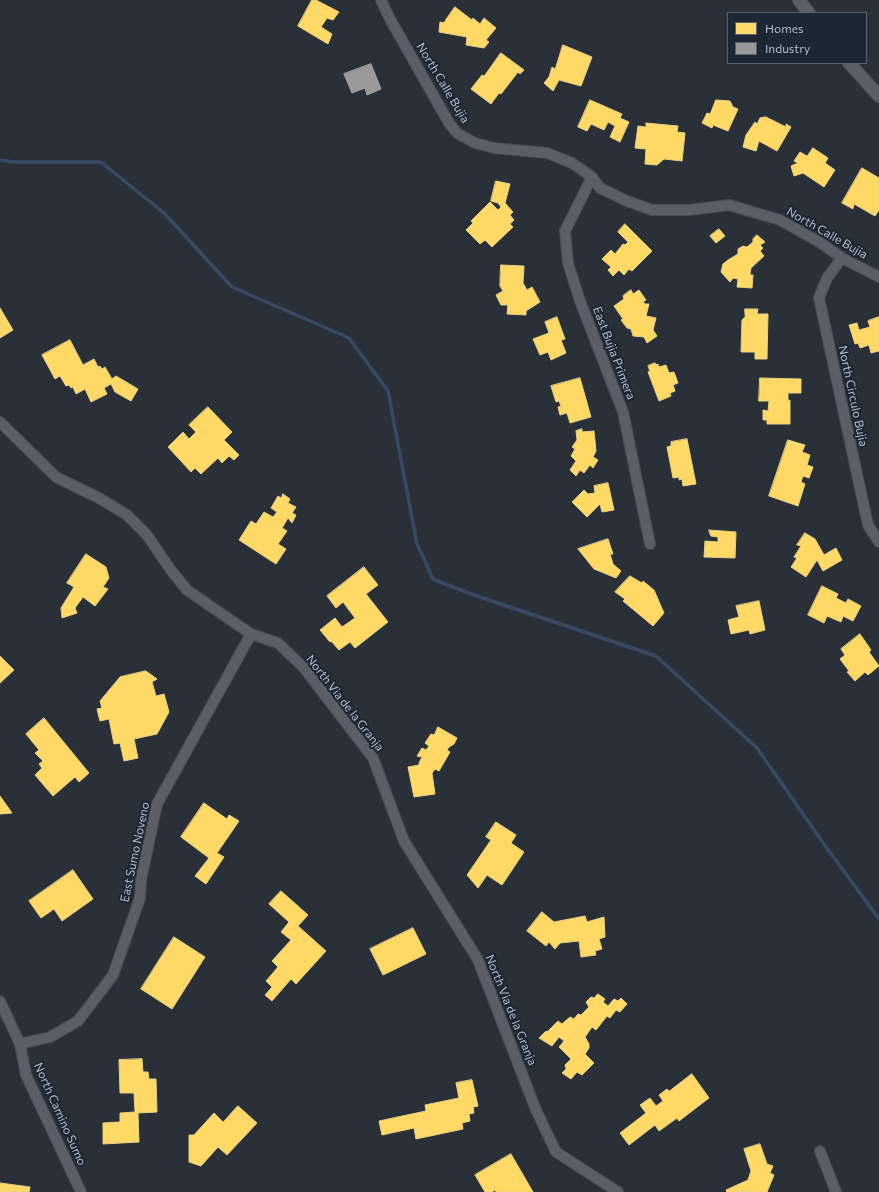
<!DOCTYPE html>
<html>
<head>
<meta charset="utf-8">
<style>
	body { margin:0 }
	#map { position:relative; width:879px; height:1192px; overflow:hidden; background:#2a3038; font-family:Commissioner,sans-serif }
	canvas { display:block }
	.legend { position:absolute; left:727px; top:12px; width:140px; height:52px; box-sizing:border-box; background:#1d2633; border:1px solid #59626f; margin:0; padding:5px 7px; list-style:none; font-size:12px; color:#b4bcc9 }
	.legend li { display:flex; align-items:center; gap:8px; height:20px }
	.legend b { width:20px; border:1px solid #59626f }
</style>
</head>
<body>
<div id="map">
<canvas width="879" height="1192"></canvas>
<ul class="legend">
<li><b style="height:11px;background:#ffd966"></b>Homes</li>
<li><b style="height:11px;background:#999"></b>Industry</li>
</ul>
</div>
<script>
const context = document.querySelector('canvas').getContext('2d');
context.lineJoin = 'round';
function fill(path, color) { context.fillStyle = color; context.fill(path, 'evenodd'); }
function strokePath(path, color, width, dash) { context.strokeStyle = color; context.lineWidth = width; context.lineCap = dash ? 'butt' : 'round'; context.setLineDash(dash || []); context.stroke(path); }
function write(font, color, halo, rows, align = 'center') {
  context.font = font + ' Commissioner,sans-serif'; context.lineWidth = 4; context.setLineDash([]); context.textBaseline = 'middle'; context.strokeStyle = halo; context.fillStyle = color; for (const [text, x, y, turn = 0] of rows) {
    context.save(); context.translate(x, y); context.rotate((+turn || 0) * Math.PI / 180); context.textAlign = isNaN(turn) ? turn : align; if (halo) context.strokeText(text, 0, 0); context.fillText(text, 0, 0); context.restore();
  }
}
const homes = new Path2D(`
	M312,0H316L339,12L333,20L327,18L321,27L332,34L328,44L298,26Z
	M455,7L472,20L473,18L480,24L484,18L496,28L486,40L489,42L484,48L466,45L467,37L439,32L440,22L444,23L445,21Z
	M563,45L592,57L581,86L559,80L553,91L544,83L549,77L552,67L555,69Z
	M501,53L524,70L520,74L518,72L501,94L499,93L491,104L471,89L482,75L484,76Z
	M590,100L622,114L620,118L629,122L620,142L610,137L615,126L608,122L604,130L591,124L587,131L578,127Z
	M716,100L730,101L733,107L738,109L728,131L713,125L712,128L702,123L707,113L710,114Z
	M766,117L786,127V124L791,127L777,151L759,141L756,151L743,147L746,135L755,122L757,124L760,118Z
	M646,123L678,126L677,132L685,133L682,161L664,159L657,165L645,164L646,149L635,148L638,126L646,127Z
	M813,148L828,158L825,163L835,170L824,187L803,173L794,176L791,166L798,163L794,161L800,152L807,156Z
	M862,168L879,178V210L875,216L854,204L853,209L842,203Z
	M496,181L510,184L505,203L513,212L510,215L514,220L510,224L513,227L492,247L485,240L480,244L466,230L473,223L471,221L490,202L498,210L501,207L498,203L491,201Z
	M625,224L652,251L632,271L629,269L624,275L619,270L613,276L608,270L611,267L602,259L611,250L615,254L623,244L625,245L628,242L618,232Z
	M719,229L725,236L716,243L710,236Z
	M757,235L765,242L760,245L763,248L760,251L764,256L751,268L750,275H753L752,288L737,287L738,279L733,278L730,282L721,272L723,264L728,260L738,254V249L743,246L747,247L753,242V239Z
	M501,265L524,266L523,283L527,290L532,287L540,302L526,311V315L507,314L508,305H501L496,295L503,291L500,286Z
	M631,290L633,294L639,290L646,300L643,302L645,304H649L646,316L656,318L653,330L657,336L647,343L644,337L633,336L631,329L627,328L621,320L623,319L614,306L624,299L623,296Z
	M0,308L13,330L0,338Z
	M745,309H758L757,314H768L767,359H755V352H741L742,320L745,317Z
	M557,317L565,339L561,340L566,353L551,360L548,352L540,355L533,339L549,333L545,322Z
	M879,317V351L871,353L869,345L860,348L858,343L855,344L849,325L857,323L859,330L870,327L868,321Z
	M70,340L83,365L94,359L98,367L100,366L102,369L105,367L112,379L116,376L138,389L131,401L115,392L111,384L104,388L107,394L91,402L85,389L76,394L73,387L71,388L69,385L66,386L60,376L55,379L42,355Z
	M655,363L656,365L658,364L659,367L666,365L669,373L674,372L678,383L673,385L675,391L670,393L671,396L659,401L648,372L650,371L648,366Z
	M580,378L591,417L570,423L567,413L560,415L558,407L561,406L559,401L556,402L551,386Z
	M760,378L801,379V393H788V401L790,400V424H767V420H763V410L768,411L769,401H759Z
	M208,407L232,432L224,440L239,455L234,460L229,456L222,463L218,458L201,474L195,468L191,472L168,447L183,432L189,439L196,432L189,425Z
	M582,429V432L594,431L596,451L593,457L598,460L593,468L590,465L584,473L580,470L576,476L570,470L576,461L571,456L575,449L572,447L577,440L576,431Z
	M687,439L696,484L683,486L682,479L679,480V477L673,478L667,447L671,446V442Z
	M788,440L805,445L802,452L810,455L807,465L813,467L809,478L803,476L801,482L805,484L798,506L769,496Z
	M608,483L614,510L602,512L600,504L587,517L572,502L584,490L588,494L595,493L594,486Z
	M283,494L290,499L288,503L296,507L292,513L296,515L292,523L288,518L282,528L287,531L278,544L286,549L276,564L239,540L251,521L256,524L264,512L273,517L277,512L271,508L278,496L281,498Z
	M709,530L736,532L735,558L704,557L705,541L718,542V537L711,536Z
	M805,533L815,539L824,555L836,548L842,560L823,571L817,560L806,577L791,567L797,558L794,557L801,546L797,545Z
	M608,539L613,554H610L613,564L621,571L616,578L594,569L578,549Z
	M86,554L106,567L109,578L103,587L108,589L95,606L83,597L75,608L77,613L62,618L61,608L74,587L67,583Z
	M364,567L378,585L366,594L388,622L355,648L350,642L339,650L331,641L330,642L320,630L335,618L342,627L355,618L343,602L336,608L327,596Z
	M630,576L642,583L643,581L654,590L664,613L653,626L623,601L625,599L615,592Z
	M822,586L838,594L836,598L846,603L848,599L861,606L853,621L843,616L841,622L827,616L824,623L808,615Z
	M759,601L765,630L750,634L749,630L731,634L728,620L739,617L736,606Z
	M860,634L871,650L869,652L879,666L868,675L865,672L855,681L847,672L849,671L840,659L845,655L841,649Z
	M0,656L14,670L0,683Z
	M146,671L157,679L152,682L156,696L164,694L169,712L157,734L134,739L138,758L124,761L120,743L114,744L109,719L100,721L97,709L102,708L100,701L120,677Z
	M44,718L89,773L79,782L75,777L53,796L35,775L42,768L39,764L43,761L35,753L39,750L26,734Z
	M438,727L457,738L454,744L449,747L447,750L450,752L439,771L435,769L432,773L435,794L414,797L408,767L419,765V763L422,757L417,756L422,748L426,750L429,746L425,743L431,734L434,735Z
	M0,796L12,813L0,814Z
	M204,803L227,819L229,815L239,821L217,853L224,857L206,884L195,876L209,858L181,837Z
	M496,822L516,835L511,843L524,852L502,885L487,875L478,888L467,875L491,840L486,837Z
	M73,870L93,899L62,921L54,909L41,918L29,901Z
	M281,891L308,915L298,926L326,951L296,984L291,979L272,1001L265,995L272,987L266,981L278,967L272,961L291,940L281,932L289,922L269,904Z
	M542,912L554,922L585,916L587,922L604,917L605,937L599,939L602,949L595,951L596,955L581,957L579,941L560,943L555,949L549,942L546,946L527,931Z
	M413,928L426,954L383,975L370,949Z
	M174,937L205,957L172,1009L141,989Z
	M598,994L605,999L603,1002L608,1006L614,999L618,1001L621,998L627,1004L620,1012L616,1010L610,1018L607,1016L596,1030L592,1027L585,1037L589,1044V1048L585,1054L594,1063L582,1075L577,1072L571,1079L562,1073L566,1069L565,1065L571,1059L559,1047L564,1041L559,1037L552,1046L539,1038L546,1031L547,1032L558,1021L562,1024L570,1017L574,1019L578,1014L581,1015L589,1007L586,1002L591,997L594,998Z
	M142,1059L143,1072H148L149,1079H156L157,1112L138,1113L139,1142L103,1144V1123L120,1122V1113L135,1112L134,1093H120L119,1060Z
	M692,1074L709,1098L679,1121L677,1118L659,1131L655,1125L629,1145L620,1133L646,1113L640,1105L650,1098L656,1106L663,1101L659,1095L667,1089L669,1091Z
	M472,1080L478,1106L473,1107L474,1113L469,1114L470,1121L462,1123L463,1129L416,1139L414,1128L382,1135L379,1121L426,1111L425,1105L459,1098L456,1083Z
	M238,1106L257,1123L227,1155L218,1147L201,1166L189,1162V1135H194L214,1113L223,1122Z
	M760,1144L767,1164L773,1166L770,1173L774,1175L767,1192H727L726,1190L748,1180L751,1171L744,1149Z
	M511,1154L533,1192H496L495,1190L492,1192H485L475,1175Z
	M0,1183L30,1187L29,1192H0Z`);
const industry = new Path2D(`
	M371,64L381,89L367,95L365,88L352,93L344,74Z`);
const stream = new Path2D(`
	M0,160L14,162H101L164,213L232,287L349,338L388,391L417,544L433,579L471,594L656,656L757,748L826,847L879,919`);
const minor = new Path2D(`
	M381,0L390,19L449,123L457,133L475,143L494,148L547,153L572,163L592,177L600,188L627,201L652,210H689L729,205L780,220L821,243L842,258L879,277
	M592,177L565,231L568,263L580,301L623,412L650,544
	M842,258L827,278L819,298L868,525L879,542
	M0,422L56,477L99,498L127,515L147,535L170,569L187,590L251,634L278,643L304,668L373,758L404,841L478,960L536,1110L556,1152L618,1192
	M0,1001L20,1044L26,1075L81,1192
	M20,1044L50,1037L78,1021L113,975L140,898L141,880L157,804L251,634
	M820,1151L836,1192`);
const tertiary = new Path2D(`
	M799,0L809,13
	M849,63L879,96`);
const streetNames = [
	["North Calle Bujia",443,83,59],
	["North Calle Bujia",827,233,30],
	["East Bujia Primera",614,353,69],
	["North Circulo Bujia",853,396,78],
	["North Via de la Granja",345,703,52],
	["East Sumo Noveno",135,852,-78],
	["North Via de la Granja",511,1010,68],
	["North Camino Sumo",60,1114,66]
];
fill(homes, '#ffd966');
strokePath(homes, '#e8d084', 1);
fill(industry, '#999');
strokePath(industry, '#a1a4a7', 1);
strokePath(stream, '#384963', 3.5);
strokePath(minor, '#484c53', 12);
strokePath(tertiary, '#484c53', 14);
strokePath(minor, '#5a5e66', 10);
strokePath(tertiary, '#5a5e66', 12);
write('12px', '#b4bcc9', '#1d2633', streetNames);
</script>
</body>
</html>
